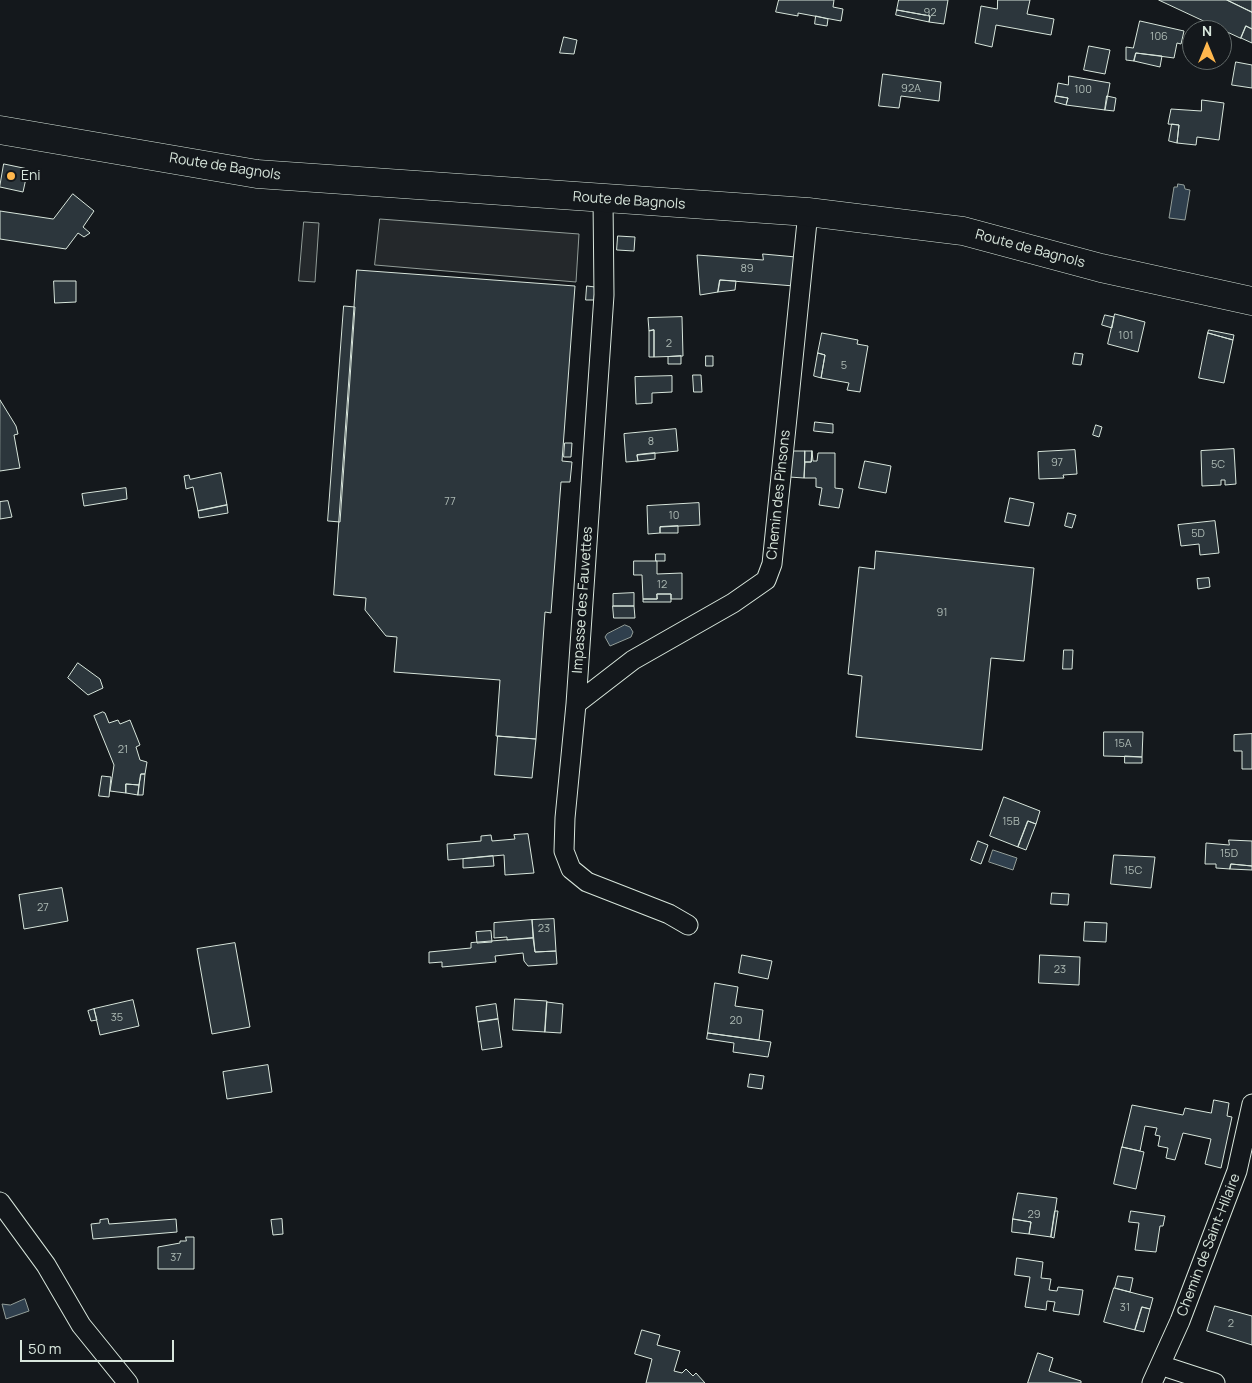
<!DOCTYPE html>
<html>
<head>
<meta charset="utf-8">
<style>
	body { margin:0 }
	#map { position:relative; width:1252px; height:1383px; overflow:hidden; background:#14181c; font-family:Manrope,sans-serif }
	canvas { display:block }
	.north { position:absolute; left:1182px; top:20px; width:50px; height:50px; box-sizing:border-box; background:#14181c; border:1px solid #626a69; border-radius:50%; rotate:0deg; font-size:14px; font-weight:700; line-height:20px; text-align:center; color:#d8e6dc }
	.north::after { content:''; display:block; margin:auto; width:18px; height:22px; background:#ffb74d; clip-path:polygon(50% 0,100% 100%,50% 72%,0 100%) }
	.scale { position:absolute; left:20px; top:1340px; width:154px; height:22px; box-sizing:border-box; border:2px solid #d8e6dc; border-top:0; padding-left:6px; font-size:15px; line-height:18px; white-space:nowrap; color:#d8e6dc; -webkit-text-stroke:4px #14181c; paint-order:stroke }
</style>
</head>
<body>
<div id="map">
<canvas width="1252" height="1383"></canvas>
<div class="north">N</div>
<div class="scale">50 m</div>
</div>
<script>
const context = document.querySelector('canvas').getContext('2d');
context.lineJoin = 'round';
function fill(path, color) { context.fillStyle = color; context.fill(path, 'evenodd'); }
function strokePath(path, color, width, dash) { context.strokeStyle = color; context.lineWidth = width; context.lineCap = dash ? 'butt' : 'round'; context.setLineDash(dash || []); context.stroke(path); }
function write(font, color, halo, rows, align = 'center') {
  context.font = font + ' Manrope,sans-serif'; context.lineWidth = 4; context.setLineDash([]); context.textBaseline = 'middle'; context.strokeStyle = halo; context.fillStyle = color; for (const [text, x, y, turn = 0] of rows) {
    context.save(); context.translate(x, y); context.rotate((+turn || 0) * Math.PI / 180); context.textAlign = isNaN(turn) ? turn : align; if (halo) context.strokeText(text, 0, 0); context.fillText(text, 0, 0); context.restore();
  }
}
const parking = new Path2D(`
	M380,219L579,234L576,282L375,265Z
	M304,222L319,223L315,282L299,281Z`);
const water = new Path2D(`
	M1178,184L1184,185L1185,189L1190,190L1185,220L1169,218L1174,187H1177Z
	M625,625L630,627L633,632L631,637L610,646L605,637L607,634Z
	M993,850L1017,858L1013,870L989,862Z
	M25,1299L29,1311L6,1319L2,1304L10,1305Z`);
const building = new Path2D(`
	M779,0H834L833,7L843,9L841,21L798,13V16L776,12Z
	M899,0H948L944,24L929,22L930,16L897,10Z
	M998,0H1030L1027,14L1054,19L1051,35L996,25L992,47L975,43L981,6L997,9Z
	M1159,0H1227L1252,12V29L1246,26L1241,38Z
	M1227,0H1252V12Z
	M897,10L930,16L929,22L896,15Z
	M816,16L828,19L827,26L815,24Z
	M1140,21L1184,31L1181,44L1177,43L1174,58L1136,53L1134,61L1126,60V47L1133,48Z
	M1246,26L1252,29V43L1241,38Z
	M564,37L577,40L574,54L560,53Z
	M1089,46L1110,50L1105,74L1084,70Z
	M1136,53L1162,56L1160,67L1134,61Z
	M1236,62L1252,65V88L1232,85Z
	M883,74L941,82L939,101L901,96L899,108L879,106Z
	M1069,76L1110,83L1105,110L1066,105L1068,98L1056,96L1058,83L1068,85Z
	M1056,96L1068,98L1066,105L1055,102Z
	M1107,96L1116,98L1114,111L1105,110Z
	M1202,100L1224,103L1219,140L1197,137L1196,145L1177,143L1179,125L1168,124L1171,109L1201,111Z
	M1172,124L1179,125L1177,143L1169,141Z
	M4,164L28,169L23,192L0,187Z
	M73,194L94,211L83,227L90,233L84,237L78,233L66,249L0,239V211L53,219Z
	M618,236L635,237L634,251L617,250Z
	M763,254L796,257L794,286L720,280L718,292L700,295L697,255L763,260Z
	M357,270L575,286L562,461L572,462L570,482H561L551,613L545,612L536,739L496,736L500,680L394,672L397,637L386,636L365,610L366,598L334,595Z
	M720,280L736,281L735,290L718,292Z
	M54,281H76V302L55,303Z
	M587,286L595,287L594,300H586Z
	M344,306L355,307L340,522L328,521Z
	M1115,314L1145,322L1138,352L1108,344Z
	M1105,315L1114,317L1112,328L1102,325Z
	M682,317L683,356L654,357V330L649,331L648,318Z
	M654,330V357H649V331Z
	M1209,330L1234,335L1233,340L1208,333Z
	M822,333L858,340L857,344L868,346L860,392L847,390L849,383L821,378L825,355L818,353Z
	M1208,333L1233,340L1224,383L1199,378Z
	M818,353L825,355L821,378L814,376Z
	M1075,353L1083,354L1081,365L1073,364Z
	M681,356V364H668V357Z
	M706,356H713V366H706Z
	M693,375H701L702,392H694Z
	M672,376V392L652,393V403L636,404L635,377Z
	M0,400L16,426L18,434L14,435L20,468L0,471Z
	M815,422L833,424V433L814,431Z
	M1096,425L1102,427L1099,437L1093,435Z
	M676,429L678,451L637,455L638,461L626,462L624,434Z
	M565,443H572L571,457H564Z
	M1234,449L1236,484L1225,485V480H1221V485L1202,486L1201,451Z
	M1075,450L1077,474L1063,475L1064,478L1039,479L1038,452Z
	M791,451H805L804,478L789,477Z
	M805,451H812L811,462H805Z
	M812,451L813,461H817L818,453H835V488L843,489L839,508L819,505L822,488L816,487V478H804L805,462H811Z
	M655,453V459L638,461L637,455Z
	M865,461L891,466L886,493L859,488Z
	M221,473L227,505L198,511L193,487L186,489L184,476L189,475L190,479Z
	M126,488L127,499L84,506L82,494Z
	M1010,498L1034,503L1029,526L1005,522Z
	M8,501L12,517L0,519V502Z
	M699,503L700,525L660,527V533L648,534L647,506Z
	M227,505L228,513L199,518L198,511Z
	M1068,513L1076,515L1072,528L1065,526Z
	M1215,521L1219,553L1200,555L1199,544L1181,546L1178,525Z
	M678,526V533H660V527Z
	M876,551L1034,568L1024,661L991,658L982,750L856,737L862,676L848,674L859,567L874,569Z
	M656,554H665V561H656Z
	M634,561H657V574L682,573V599H671V594H657V599H643L642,575H634Z
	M1209,578L1210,587L1198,589L1197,579Z
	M634,593V606H613V594Z
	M657,594H671V602H643V599H657Z
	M613,606H634L635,618H614Z
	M1064,650H1073L1072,669H1063Z
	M78,663L100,679L103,688L88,695L68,678Z
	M103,712L105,713L109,723L118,720L120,724L130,720L140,745L136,747L140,760L147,762L145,774H141L139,785L126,784V793L110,791L114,765L94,716Z
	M1104,732H1143L1142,757L1104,756Z
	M1252,734V769H1242V751H1234V735Z
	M498,736L536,739L532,778L495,775Z
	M1125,756L1142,757V763H1125Z
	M141,774H145L143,795H138Z
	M102,776L111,777L109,797L99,796Z
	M126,784L139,785L138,795L126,793Z
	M1004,797L1040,811L1036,824L1028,821L1018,847L990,836Z
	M1028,821L1036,824L1026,850L1018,847Z
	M528,834L534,873L505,875L504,855L448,860L447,844L481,841V836L491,835L492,841L515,839L514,835Z
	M1229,840L1252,841V866L1231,864L1230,869L1216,868V864H1205L1206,843L1229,845Z
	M978,841L988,845L981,864L971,860Z
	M1114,855L1155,857L1151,888L1111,884Z
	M493,856L494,866L463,868V859Z
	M1231,864L1252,866V870L1230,869Z
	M62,888L68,921L24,929L19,895Z
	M1052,893L1069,894L1068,905L1051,904Z
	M554,919L556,951L535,952L532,920Z
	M532,920L533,938L507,940V937L494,938V923Z
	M1085,922L1107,923L1106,942L1084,941Z
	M491,931L492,942L477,943L476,932Z
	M533,938L535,952L556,951L557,964L528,966L524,961L523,953L495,956L496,962L442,967V962L429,963V952L471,948V943Z
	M235,943L250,1027L212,1034L197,949Z
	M742,955L772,961L768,979L739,973Z
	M1040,955L1080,957L1079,985L1039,983Z
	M715,983L738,987L735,1006L763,1010L759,1040L708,1033Z
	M515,999L547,1001L545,1032L513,1030Z
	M133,1000L139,1026L100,1035L94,1009Z
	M547,1002L563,1004L561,1033L545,1032Z
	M496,1004L498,1019L478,1022L476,1007Z
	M94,1009L97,1020L91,1021L88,1011Z
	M498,1019L502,1047L482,1050L478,1022Z
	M708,1033L771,1042L768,1057L733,1052L734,1043L707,1039Z
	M268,1065L272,1092L227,1099L223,1072Z
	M750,1074L764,1076L762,1089L748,1087Z
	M1214,1100L1229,1103L1227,1116L1232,1117L1221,1168L1205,1164L1211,1139L1183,1133L1175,1160L1166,1158L1168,1148L1158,1146L1160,1136L1155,1135L1157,1128L1145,1126L1140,1151L1122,1147L1132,1105L1183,1115L1185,1108L1211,1113Z
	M1122,1147L1144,1152L1136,1189L1114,1184Z
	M1018,1193L1057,1198L1051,1237L1029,1234L1031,1222L1013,1219Z
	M1055,1211H1058L1054,1238L1051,1237Z
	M1131,1211L1165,1216L1163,1226H1160L1156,1252L1135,1250L1139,1223L1129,1222Z
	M108,1219L109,1224L176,1219L177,1232L93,1239L91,1224L100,1223V1220Z
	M282,1219L283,1234L273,1235L271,1220Z
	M1013,1219L1031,1222L1029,1234L1012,1232Z
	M186,1237H194V1269H158V1247L180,1243V1241H186Z
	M1017,1258L1043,1262L1041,1278L1051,1279L1049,1290L1057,1291L1058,1287L1083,1290L1079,1315L1053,1311L1055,1302L1047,1301L1046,1310L1025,1307L1030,1277L1015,1275Z
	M1118,1276L1133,1278L1130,1292L1115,1288Z
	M1114,1288L1153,1298L1150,1309L1142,1307L1135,1330L1104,1322Z
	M1215,1306L1252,1316V1345L1207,1331Z
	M1142,1307L1150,1309L1144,1332L1135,1330Z
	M642,1330L660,1335L657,1345L680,1351L674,1371L682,1373L686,1369L693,1376L696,1373L705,1383H646L652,1359L635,1354Z
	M1038,1353L1053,1358L1049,1371L1081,1381V1383H1028Z`);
const street = new Path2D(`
	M603,200L604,295L576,704L565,818L564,851L571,869L587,882L669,914L688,925
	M576,704L633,660L733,603L766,580L772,564L808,212
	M0,1202L46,1265L81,1325L128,1383
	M1160,1365L1215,1383
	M1152,1383L1180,1321L1237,1171L1252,1104`);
const primary = new Path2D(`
	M0,130L257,174L808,212L963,231L1101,268L1252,301`);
const markers = [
	[11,176,5,"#ffb74d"]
];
const numberNames = [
	["92",930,13],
	["106",1159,37],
	["92A",911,89],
	["100",1083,90],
	["89",747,269],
	["101",1126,336],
	["2",669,344],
	["5",844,366],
	["8",651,442],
	["97",1057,463],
	["5C",1218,465],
	["77",450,502],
	["10",674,516],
	["5D",1198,534],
	["12",662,585],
	["91",942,613],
	["15A",1123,744],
	["21",123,750],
	["15B",1011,822],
	["15D",1229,854],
	["15C",1133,871],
	["27",43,908],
	["23",544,929],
	["23",1060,970],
	["35",117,1018],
	["20",736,1021],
	["29",1034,1215],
	["37",176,1258],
	["31",1125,1308],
	["2",1231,1324]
];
const streetNames = [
	["Route de Bagnols",225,167,9],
	["Route de Bagnols",629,201,4],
	["Route de Bagnols",1030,249,15],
	["Chemin des Pinsons",779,495,-84],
	["Impasse des Fauvettes",583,600,-86],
	["Chemin de Saint-Hilaire",1209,1245,-69]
];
const poiNames = [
	["Eni",21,176]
];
fill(parking, '#24282b');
strokePath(parking, '#939e99', 1);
fill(water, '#2f3f4d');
strokePath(water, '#939e99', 1);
fill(building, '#2c363c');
strokePath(building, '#d8e6dc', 1);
strokePath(street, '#d8e6dc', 21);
strokePath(primary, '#d8e6dc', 29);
strokePath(street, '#14181c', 19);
strokePath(primary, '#14181c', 28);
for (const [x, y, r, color] of markers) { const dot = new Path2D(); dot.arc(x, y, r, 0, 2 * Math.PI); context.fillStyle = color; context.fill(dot); strokePath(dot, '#14181c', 2); }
write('11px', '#adbab4', null, numberNames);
write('14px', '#d8e6dc', '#14181c', streetNames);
write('14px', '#d8e6dc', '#14181c', poiNames, 'left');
</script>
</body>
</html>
